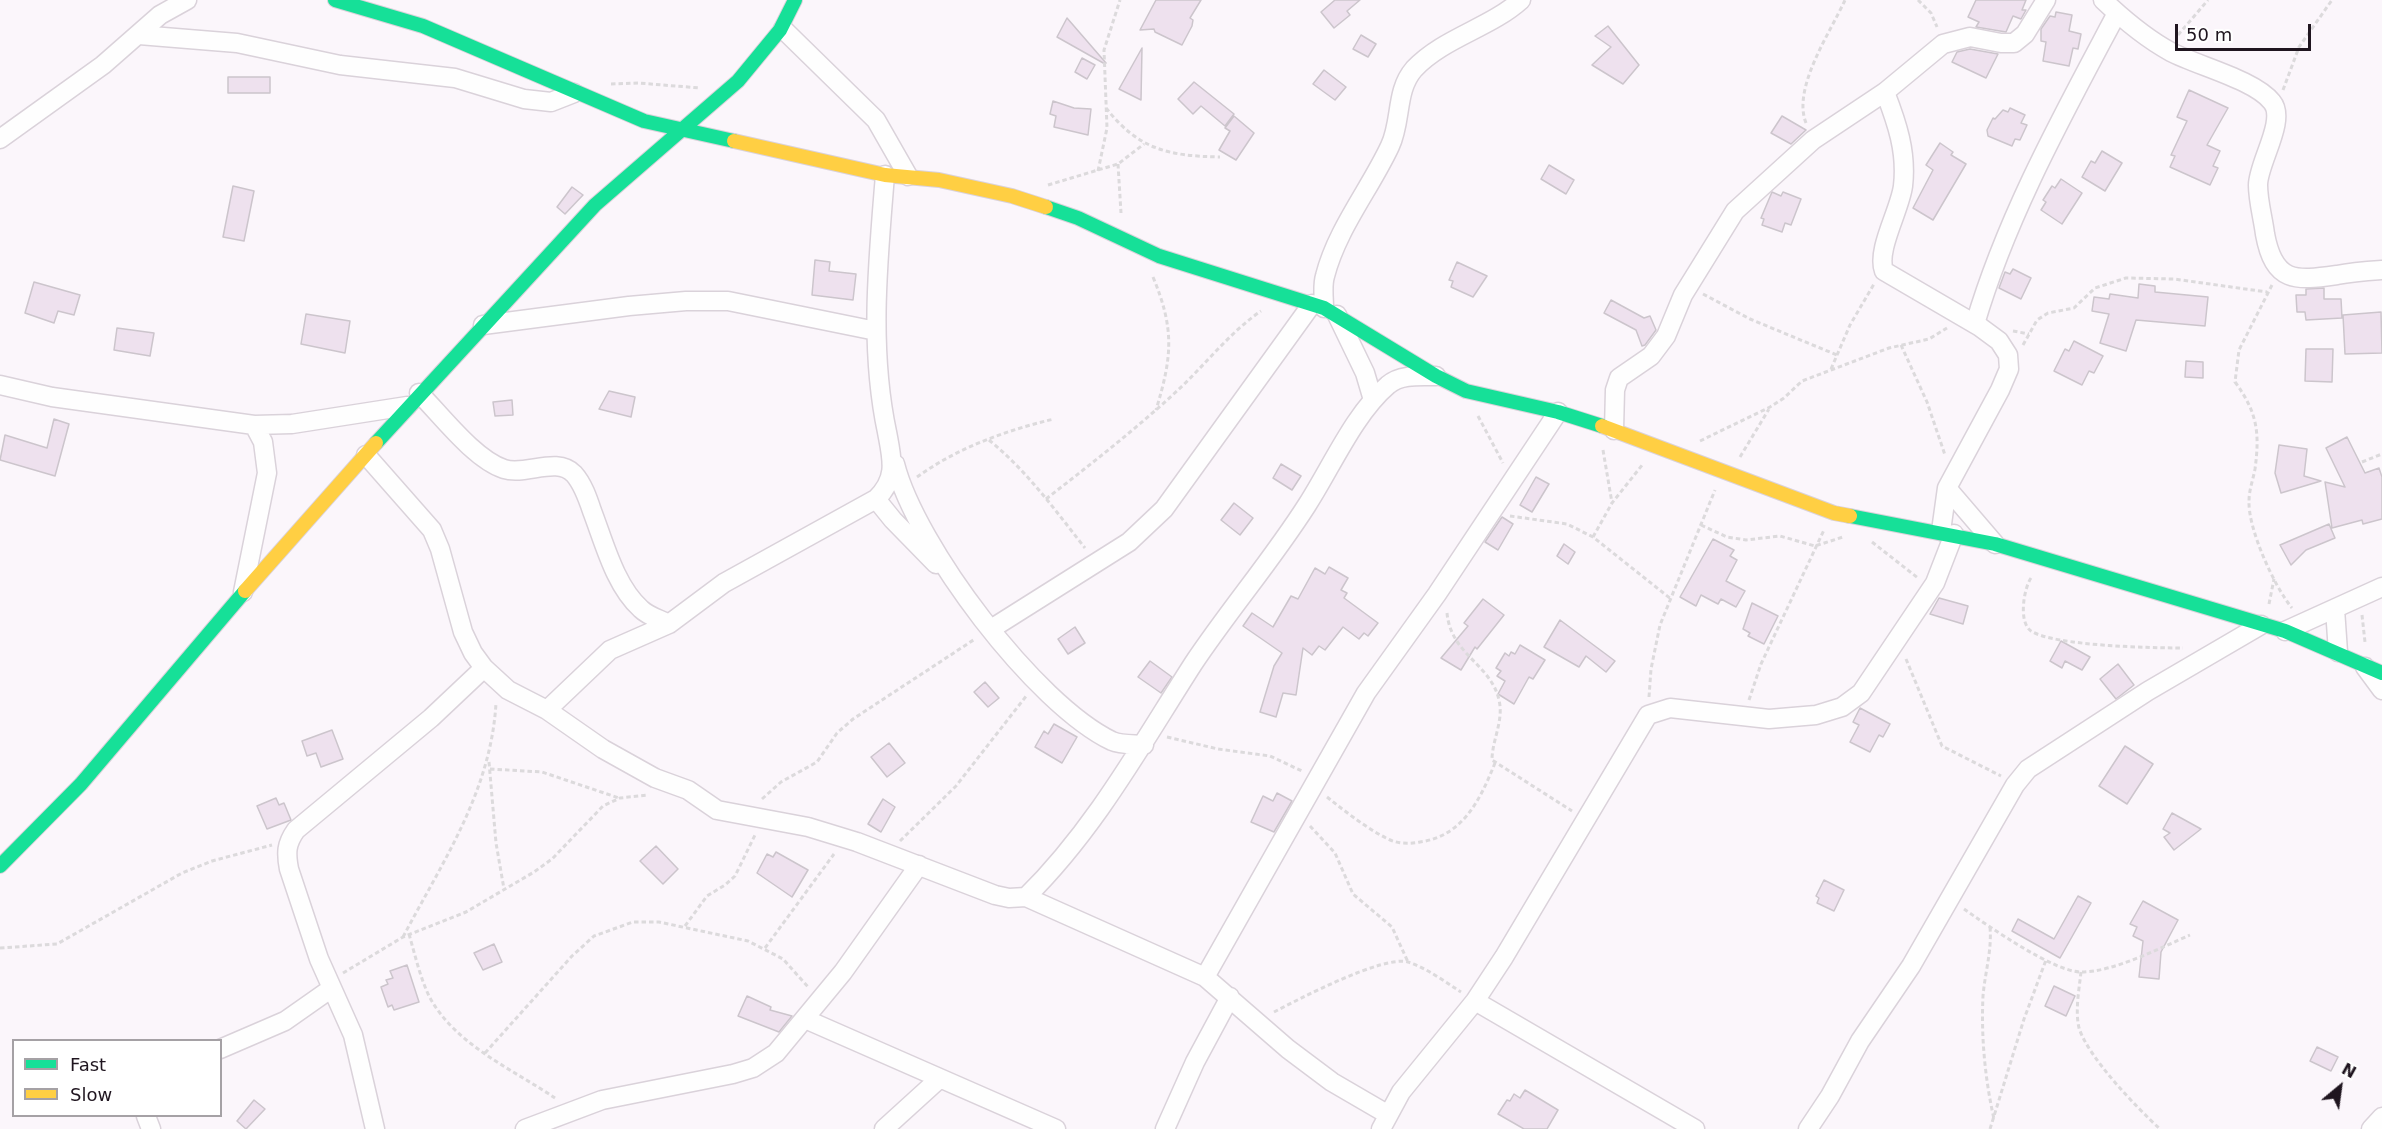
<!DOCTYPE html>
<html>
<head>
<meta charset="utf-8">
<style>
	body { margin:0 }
	#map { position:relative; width:2382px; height:1129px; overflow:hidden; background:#fbf6fb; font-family:"DejaVu Sans",sans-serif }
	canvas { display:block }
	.legend { position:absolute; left:12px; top:1039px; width:210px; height:78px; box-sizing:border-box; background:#fff; border:2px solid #a5a1a5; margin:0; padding:8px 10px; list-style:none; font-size:18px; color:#1f151f }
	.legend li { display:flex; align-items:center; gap:12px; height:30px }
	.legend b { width:30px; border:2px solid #a5a1a5 }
	.north { position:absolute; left:2310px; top:1057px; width:60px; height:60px; -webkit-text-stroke:4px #fff; paint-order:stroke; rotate:29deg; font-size:16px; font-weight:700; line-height:24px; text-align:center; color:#1f151f }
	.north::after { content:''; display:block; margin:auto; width:21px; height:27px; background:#1f151f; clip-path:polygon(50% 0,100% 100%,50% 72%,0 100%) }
	.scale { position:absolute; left:2175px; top:24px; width:136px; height:27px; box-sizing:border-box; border:3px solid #1f151f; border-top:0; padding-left:8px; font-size:18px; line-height:21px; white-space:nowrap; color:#1f151f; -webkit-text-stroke:4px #fff; paint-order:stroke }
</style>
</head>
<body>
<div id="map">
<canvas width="2382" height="1129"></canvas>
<ul class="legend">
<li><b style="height:8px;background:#16e098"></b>Fast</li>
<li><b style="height:8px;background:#ffcf43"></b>Slow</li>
</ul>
<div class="north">N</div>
<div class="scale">50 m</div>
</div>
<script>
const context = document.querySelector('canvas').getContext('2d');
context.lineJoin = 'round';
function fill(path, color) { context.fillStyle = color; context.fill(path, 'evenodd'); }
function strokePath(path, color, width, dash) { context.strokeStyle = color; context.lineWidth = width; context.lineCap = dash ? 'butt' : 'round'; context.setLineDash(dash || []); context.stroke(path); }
const building = new Path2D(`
	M1156,0H1201L1190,18L1193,20L1192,26L1182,45L1155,32L1154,29L1140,30Z
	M1335,0H1360L1347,11L1350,15L1334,28L1321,12Z
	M1976,0H2026L2022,10H2026L2021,19L2013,16L2006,32L1976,27L1979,22L1968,17Z
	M2056,12L2072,15L2069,31L2081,34L2078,49L2073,48L2069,66L2043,61L2046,42L2041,41V29L2050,16L2055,17Z
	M1067,18L1106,63L1105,64L1057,37Z
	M1608,26L1639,65L1623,84L1592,65L1611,47L1595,36Z
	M1361,35L1376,44L1368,57L1353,49Z
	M1142,48L1141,100L1119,89Z
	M1970,49L1998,54L1986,78L1952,62L1957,52Z
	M1082,58L1095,65L1087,79L1075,72Z
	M1324,70L1346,87L1335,100L1313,84Z
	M228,77H270V93H228Z
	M1194,82L1234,114L1225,126L1201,106L1193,114L1178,99Z
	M2189,90L2228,108L2207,145L2220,151L2213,166L2218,168L2210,185L2170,167L2175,156L2171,155L2187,121L2177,117Z
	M1053,101L1074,108L1091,109L1088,135L1054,127L1056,116L1050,114Z
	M2010,108L2025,115L2021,123L2027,125L2020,140L2015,139L2012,146L1988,136L1987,130L1993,118L1995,119L2003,110L2008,112Z
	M1234,116L1254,133L1236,160L1219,150L1230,131L1225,128Z
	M1782,116L1806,130L1791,144L1771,133Z
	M1940,143L1953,152L1951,155L1966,164L1933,220L1913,208L1933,170L1926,165Z
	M2102,151L2122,163L2105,191L2082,177L2091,161L2095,163Z
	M1549,165L1574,180L1566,194L1541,179Z
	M2061,179L2082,193L2062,224L2041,210L2046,202L2043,200L2052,186L2055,188Z
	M233,186L254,191L244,241L223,237Z
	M572,187L583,195L565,214L557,207Z
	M1772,192L1781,196L1783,192L1801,199L1791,225L1785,223L1782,232L1762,225L1764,219L1761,218Z
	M815,260L830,262L829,271L856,274L853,300L812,295Z
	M1457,262L1487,276L1473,297L1451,287L1453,281L1449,280Z
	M2013,269L2031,278L2021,299L1999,288L2005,272L2010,274Z
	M34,282L80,295L74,315L58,311L54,323L25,313Z
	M2139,284L2155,286V292L2208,297L2205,326L2136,320L2126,351L2100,343L2109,314L2092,311L2094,297L2109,299L2110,294L2138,298Z
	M2324,288V299H2341L2342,318L2306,320L2305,312H2297L2296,295H2306V289Z
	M1611,300L1644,318L1650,316L1656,330L1645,345L1642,346L1636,330L1604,313Z
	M2381,312L2382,353L2345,354L2343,315Z
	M306,314L350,321L345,353L301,344Z
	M117,328L154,333L150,356L114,350Z
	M2074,341L2103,356L2094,373L2089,371L2082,385L2054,371L2065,349L2069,351Z
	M2306,349H2333L2332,382L2305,381Z
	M2186,361L2203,362V378L2185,377Z
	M609,391L635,397L631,417L599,409Z
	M512,400L513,415L495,416L493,402Z
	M54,419L69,424L55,476L0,460L5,435L47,448Z
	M2347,437L2365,473L2379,468L2382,477V519L2363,524L2362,520L2332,528L2325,482L2345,487L2326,448Z
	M2279,445L2307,449L2304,476L2321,481L2281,493L2275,473Z
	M1281,464L1301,476L1292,490L1273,478Z
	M1536,477L1549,484L1532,512L1520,505Z
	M1234,503L1253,518L1240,535L1221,520Z
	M1502,517L1513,524L1498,550L1485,542Z
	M2329,524L2335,538L2306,550L2291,565L2280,545Z
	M1713,539L1734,550L1730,556L1737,560L1726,581L1745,591L1736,607L1721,599L1718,604L1701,595L1696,606L1680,597Z
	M1564,544L1575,552L1568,564L1557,556Z
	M1329,567L1348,578L1341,590L1347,593L1344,598L1378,623L1368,636L1364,633L1359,639L1343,627L1325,650L1319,646L1312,655L1303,648L1296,695L1283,693L1276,717L1260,712L1274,666L1282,653L1243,626L1252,613L1273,627L1291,596L1298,599L1315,568L1325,574Z
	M1939,598L1968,606L1963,624L1930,614Z
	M1483,599L1504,615L1477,649L1475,647L1461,670L1441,658L1468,626L1464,623Z
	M1752,603L1778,616L1764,644L1748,636L1750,633L1743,629Z
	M1560,620L1615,661L1606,672L1586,656L1579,667L1544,647Z
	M1075,627L1085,643L1068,654L1058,639Z
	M2061,641L2090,657L2082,670L2065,661L2062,668L2050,661Z
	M1520,645L1545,660L1533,679L1529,677L1514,704L1498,694L1505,681L1497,676L1501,671L1496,668L1505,653L1509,656L1511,652L1515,654Z
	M1150,661L1172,677L1161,693L1138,677Z
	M2118,664L2134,685L2116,699L2100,679Z
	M985,682L999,698L988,707L974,692Z
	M1860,708L1890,724L1883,737L1879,735L1870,752L1850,742L1859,725L1853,722Z
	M1054,724L1077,737L1062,763L1035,747L1044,731L1048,734Z
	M332,730L343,759L321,767L316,753L307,756L302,741Z
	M889,743L905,763L887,777L871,757Z
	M2125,746L2153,764L2127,804L2099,786Z
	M1277,793L1292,801L1274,832L1251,822L1263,796L1273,801Z
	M276,798L279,805L284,803L291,820L267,829L257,806Z
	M883,799L895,807L881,832L868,824Z
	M2172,813L2201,829L2174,850L2164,837L2170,833L2163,829Z
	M656,846L678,869L663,884L640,861Z
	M776,852L808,870L792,897L757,873L767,854L773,857Z
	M1824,880L1844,890L1834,911L1817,903L1819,898L1816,896Z
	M2078,896L2091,903L2060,958L2012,931L2018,919L2054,939Z
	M2143,901L2178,920L2161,952L2159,979L2139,977L2143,941L2133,936L2137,927L2130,924Z
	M494,944L502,962L483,970L474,953Z
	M407,965L419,1002L394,1010L392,1005L388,1007L381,987L388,984L386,980L393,978L390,971Z
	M2054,986L2075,996L2066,1016L2045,1006Z
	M747,996L771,1007L770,1010L792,1016L779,1032L738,1016Z
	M2317,1047L2338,1057L2331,1071L2310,1061Z
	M1525,1090L1558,1110L1547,1129H1524L1498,1114L1507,1100L1510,1101L1514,1094L1520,1098Z
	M254,1100L265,1109L246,1129L237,1121Z`);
const path = new Path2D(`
	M1918,0L1931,13L1937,27
	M2178,35L2208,0
	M611,84L638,83L700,88
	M2283,90L2299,47L2332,0
	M1106,108C1139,150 1169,156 1220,157
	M1806,123C1792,88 1830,33 1845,0
	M1118,164L1121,213
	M1098,171L1107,128L1104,50L1120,0
	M1048,185L1118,164L1144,144
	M1153,277C1175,330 1172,357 1156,410
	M2272,285L2239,350L2235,382C2257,412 2260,432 2255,469C2253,480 2249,490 2249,501C2248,529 2274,586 2292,608
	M1703,294L1750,319L1837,355
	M2013,331L2029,334
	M1901,345L1927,402L1945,455
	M2023,345L2037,320L2048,313L2074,308L2095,288L2126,278L2174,279L2267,292
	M1831,369L1850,325L1874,284
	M1478,416L1503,463
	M989,440C1027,471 1055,510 1085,548
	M1700,441L1770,407L1784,398L1802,381L1889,348L1929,339L1947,328
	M1603,450L1612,503
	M1740,457L1769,409
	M2362,462L2382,454
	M917,477C957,448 1007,430 1054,419
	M1046,499C1091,464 1136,429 1178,390C1206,364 1229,333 1261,311
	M1510,516L1567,524L1593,537L1671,599
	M1701,525L1727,537L1746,540L1780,536L1815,546L1843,537
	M1593,537L1612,503L1643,464
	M1872,542L1918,578
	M2031,578C2024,588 2018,622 2031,631C2054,646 2152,648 2183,648
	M2269,604L2274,579
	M1447,613C1451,655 1491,664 1499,700C1504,721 1492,740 1492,760L1572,811
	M2362,615L2365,642
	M1906,659L1942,746L2001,776
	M1649,697L1651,669L1660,625L1715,490
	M1749,700L1761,664L1824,530
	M1167,737L1218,749L1270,756L1302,771
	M489,762L496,843L504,889
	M490,769L542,772L619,798
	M1327,797C1346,812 1366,828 1388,839C1398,844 1409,844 1420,842C1463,836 1480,800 1495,763
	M762,799L781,782L817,762L837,733L853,719L975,639
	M1310,826L1335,853L1353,894L1392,927L1408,962
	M900,841L956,786L1027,695
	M1964,909C1988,926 2054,972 2081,972C2114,972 2160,948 2190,935
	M685,926L707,896L725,885L735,876L755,835
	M1990,927C1992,951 1985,972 1983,996C1981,1037 1985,1079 1994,1119
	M409,934C415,955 420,977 429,996C454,1044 512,1069 555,1098
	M403,937C443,861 491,791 496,703
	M0,948L57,944L182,873L212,861L272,845
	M765,948L834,854
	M2081,972C2079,990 2075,1011 2079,1028C2088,1057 2137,1108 2160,1129
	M343,973L403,937L466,912L534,872L552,859L603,806L620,798L648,795
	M1274,1012C1299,999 1383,955 1408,962C1427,968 1445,982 1461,992
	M485,1053L572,956L594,936L633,922H659L748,941L783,959L809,988
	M1990,1129L2024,1019L2046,960`);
const street = new Path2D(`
	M2103,0C2123,19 2147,39 2171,52C2198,66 2255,80 2272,102C2287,120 2258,163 2258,185C2258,201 2263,218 2265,234C2274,283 2295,281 2337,275C2352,272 2367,271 2382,270
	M783,29L876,120L908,176
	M139,35L237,43L340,65L455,78L524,99L551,102L574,93
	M1885,92C1897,123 1907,152 1903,186C1900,210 1876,250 1884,271L1980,327L1999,341L2008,355L2009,369L2000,390L1947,488L1941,531
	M0,139L103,65L160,15L187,0
	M1324,308C1324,297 1322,286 1325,276C1337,229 1370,189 1390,146C1402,121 1395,91 1414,69C1443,38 1490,28 1521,0
	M1337,315L1365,373L1373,400
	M1975,324C2007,215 2064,113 2117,13
	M483,325L629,306L686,301H728L876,331
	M0,385L52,397L254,425L292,424L407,406
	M419,393C441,415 474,459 504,469C526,476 557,456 574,474C583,484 588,499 592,511C604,542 615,586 641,609C648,616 659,619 669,624
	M1614,430L1615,390L1619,378L1651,356L1666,336L1683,295L1735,211L1813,140L1885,92L1943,44L1970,37L2001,43H2014L2025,34L2046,0
	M366,455L432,530L440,549L463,632L473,653L484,668L508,690L547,710L603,749L655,778L688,790L717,810L808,827L857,842L995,895L1009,898L1026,897C1095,829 1141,745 1193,664C1229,610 1272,560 1307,505C1331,468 1354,414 1388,385C1400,374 1421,376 1436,376
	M895,464C916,546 1035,704 1112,741C1121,745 1135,744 1144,745
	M1947,488L1995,544
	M876,499L893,520L936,564
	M243,592L267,473L263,442L254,425
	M2335,609L2338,652
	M991,629L1129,542L1164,509L1312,304
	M2285,631L2382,587
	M2365,667L2382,690
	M547,710L610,650L669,624L724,583L876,499C898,478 892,459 887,432C869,347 878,261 885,175
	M1026,897L1205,977L1288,1049L1332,1082L1387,1114
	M1205,977L1366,693L1437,594L1558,412
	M1475,1001L1695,1129
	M805,1019L1056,1129
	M220,1049L285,1021L332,988
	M146,1116L151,1129
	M375,1129L353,1035L319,959L289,869C286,853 286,844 296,830L431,718L484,668
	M525,1129L602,1100L733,1074L753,1068L776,1053L843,972L919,865
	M884,1129L939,1079
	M1165,1129L1195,1062L1230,997
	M1381,1129L1401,1092L1475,1001L1504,957L1648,715L1670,708L1769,719L1816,715L1842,707L1861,693L1935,583L1954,534
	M1808,1129L1830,1096L1860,1041L1911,966L2015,785L2028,769L2148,691L2261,625
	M2371,1129L2382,1117`);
const fast = new Path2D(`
	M335,0L423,26L644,121L734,141
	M1046,207L1078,218L1159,256L1324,308L1436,376L1466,391L1558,412L1602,426
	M376,443L595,205L738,81L780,30L795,0
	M1850,516L1995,544L2285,631L2382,673
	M0,866L81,784L245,591`);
const slow = new Path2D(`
	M734,141L885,175L939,180L1012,196L1046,207
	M1602,426L1834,513L1850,516
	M245,591L376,443`);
fill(building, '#eee1ee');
strokePath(building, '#ccc5cc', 1.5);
strokePath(street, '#dad2da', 21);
strokePath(fast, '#dad2da', 16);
strokePath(slow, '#dad2da', 16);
strokePath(path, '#dcdadc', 3, [4.5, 3]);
strokePath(street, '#fefefe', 18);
strokePath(fast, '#16e098', 14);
strokePath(slow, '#ffcf43', 14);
</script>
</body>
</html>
